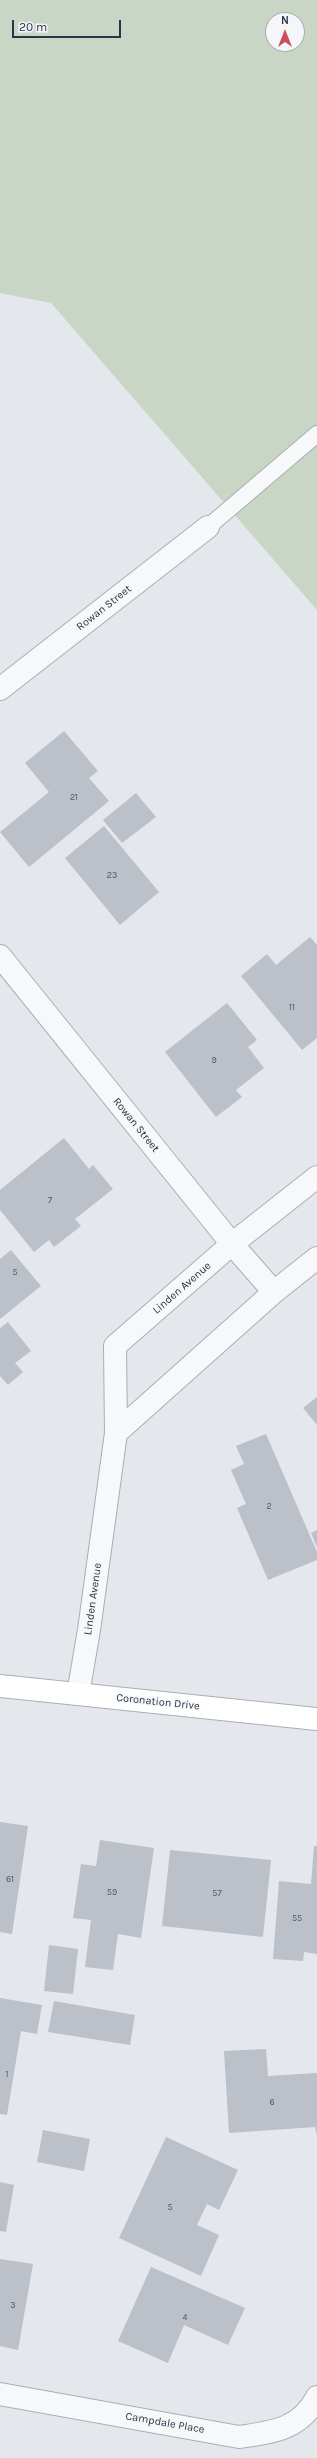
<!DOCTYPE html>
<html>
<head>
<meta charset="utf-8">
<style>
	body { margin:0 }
	#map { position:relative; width:317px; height:2458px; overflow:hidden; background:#e4e7ec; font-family:Karla,sans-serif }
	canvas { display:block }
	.north { position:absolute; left:265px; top:12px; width:40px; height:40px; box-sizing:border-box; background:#f4f6f9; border:1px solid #a4a8b1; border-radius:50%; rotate:0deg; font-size:11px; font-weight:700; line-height:16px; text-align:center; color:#2b3444 }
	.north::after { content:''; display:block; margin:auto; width:14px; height:18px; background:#ce4c5c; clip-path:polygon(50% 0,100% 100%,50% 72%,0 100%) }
	.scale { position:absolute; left:12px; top:20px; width:109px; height:18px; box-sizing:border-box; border:2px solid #2b3444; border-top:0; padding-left:5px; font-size:12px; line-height:14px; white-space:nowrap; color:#2b3444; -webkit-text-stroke:3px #f4f6f9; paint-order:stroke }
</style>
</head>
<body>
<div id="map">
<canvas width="317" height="2458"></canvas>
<div class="north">N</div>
<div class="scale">20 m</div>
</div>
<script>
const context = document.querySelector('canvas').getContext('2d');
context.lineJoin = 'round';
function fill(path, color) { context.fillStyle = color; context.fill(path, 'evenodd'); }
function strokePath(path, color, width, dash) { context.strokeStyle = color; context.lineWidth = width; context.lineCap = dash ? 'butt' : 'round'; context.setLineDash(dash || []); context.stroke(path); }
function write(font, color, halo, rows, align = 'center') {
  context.font = font + ' Karla,sans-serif'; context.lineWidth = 3; context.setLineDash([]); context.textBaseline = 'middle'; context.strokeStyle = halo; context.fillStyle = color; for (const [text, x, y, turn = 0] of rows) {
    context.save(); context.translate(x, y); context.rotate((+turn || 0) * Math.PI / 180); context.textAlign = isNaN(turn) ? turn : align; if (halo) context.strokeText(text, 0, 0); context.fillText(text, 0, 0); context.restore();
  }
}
const green = new Path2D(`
	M0,0H317V610L51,303L0,293ZM273,20H297V44H273Z`);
const building = new Path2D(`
	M64,731L98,771L89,778L109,801L29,867L0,832L49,792L25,763Z
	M136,793L156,817L122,843L103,820Z
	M104,826L159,892L120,925L65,858Z
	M310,937L317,945V1038L302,1050L241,976L267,954L276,965Z
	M227,1003L257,1040L248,1047L264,1068L236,1090L242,1097L216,1117L165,1052Z
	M64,1138L89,1169L93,1165L113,1189L75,1219L81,1226L54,1247L49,1240L34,1252L0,1210V1190Z
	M11,1250L41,1286L0,1319V1259Z
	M8,1322L31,1351L15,1363L23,1372L8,1385L0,1376V1328Z
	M317,1397V1425L303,1408Z
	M266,1434L317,1552V1560L268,1580L237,1508L246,1504L231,1470L244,1464L236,1446Z
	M317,1530V1547L311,1533Z
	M0,1822L28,1826L12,1934L0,1932Z
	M100,1840L154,1848L141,1938L118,1934L113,1970L85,1967L91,1920L73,1918L81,1864L96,1866Z
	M314,1846H317V1954L304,1952L303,1961L273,1959L279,1881L311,1884Z
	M170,1850L271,1860L263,1937L162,1926Z
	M49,1945L78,1949L73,1994L44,1991Z
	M0,1998L42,2005L37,2034L21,2031L7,2115L0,2114Z
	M54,2001L135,2015L130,2045L48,2032Z
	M266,2049L268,2076L317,2073V2135L315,2127L229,2133L224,2051Z
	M43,2130L90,2139L84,2171L37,2162Z
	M166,2137L238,2170L219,2210L207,2204L197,2225L219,2235L201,2276L119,2238Z
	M0,2182L14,2185L6,2232L0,2231Z
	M0,2259L33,2264L18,2350L0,2346Z
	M151,2267L245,2308L228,2345L184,2325L168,2363L118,2341Z`);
const service = new Path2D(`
	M208,527L317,434`);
const minor = new Path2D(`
	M0,689L208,527
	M0,956L232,1244L274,1292
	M116,1433L274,1292L317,1258
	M78,1694L89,1630L116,1433L115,1346L232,1244L317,1177
	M0,2394L239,2437C272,2432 300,2430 317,2397`);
const secondary = new Path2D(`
	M0,1686L317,1719`);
const numberNames = [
	["21",74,797],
	["23",112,875],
	["11",292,1007],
	["9",214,1060],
	["7",50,1200],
	["5",15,1272],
	["2",269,1506],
	["61",10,1879],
	["59",112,1892],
	["57",217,1893],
	["55",297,1918],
	["1",7,2074],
	["6",272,2102],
	["5",170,2207],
	["3",13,2305],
	["4",185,2317]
];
const streetNames = [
	["Rowan Street",104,608,-38],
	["Rowan Street",136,1125,51],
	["Linden Avenue",182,1288,-41],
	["Linden Avenue",93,1599,-82],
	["Coronation Drive",158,1702,6],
	["Campdale Place",165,2423,10]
];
fill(green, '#c9d6c5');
fill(building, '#bbc0c9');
strokePath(service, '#a9aeb6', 18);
strokePath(minor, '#a9aeb6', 24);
strokePath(secondary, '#a9aeb6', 24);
strokePath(service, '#f7f8fa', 16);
strokePath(minor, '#f7f8fa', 22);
strokePath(secondary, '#fff', 22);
write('9px', '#4f5765', null, numberNames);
write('11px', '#2b3444', '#f4f6f9', streetNames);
</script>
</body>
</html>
